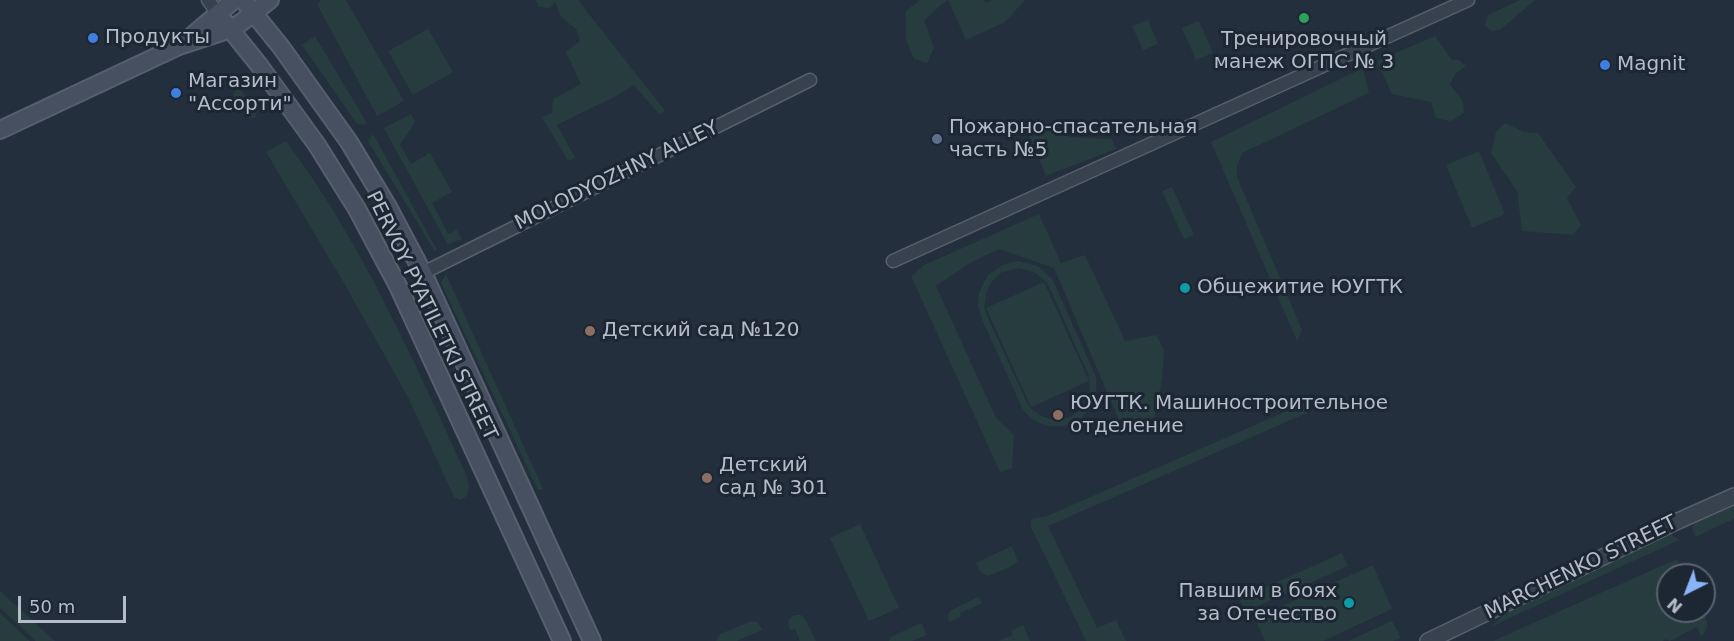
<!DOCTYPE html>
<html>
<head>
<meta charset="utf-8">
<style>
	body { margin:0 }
	#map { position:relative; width:1734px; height:641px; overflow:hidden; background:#242f3e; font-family:"DejaVu Sans",sans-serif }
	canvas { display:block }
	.north { position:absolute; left:1656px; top:563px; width:60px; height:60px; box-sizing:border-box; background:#1d2633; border:2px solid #59626f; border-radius:50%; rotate:222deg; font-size:16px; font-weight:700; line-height:24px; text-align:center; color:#b4bcc9 }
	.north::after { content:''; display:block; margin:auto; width:21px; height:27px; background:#8ab4f8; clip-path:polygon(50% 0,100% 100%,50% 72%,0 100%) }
	.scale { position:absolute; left:18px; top:596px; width:108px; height:27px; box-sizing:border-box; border:3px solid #b4bcc9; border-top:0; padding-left:8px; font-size:18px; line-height:21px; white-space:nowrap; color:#b4bcc9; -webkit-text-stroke:4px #1d2633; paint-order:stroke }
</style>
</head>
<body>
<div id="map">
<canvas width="1734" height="641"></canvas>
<div class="north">N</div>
<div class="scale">50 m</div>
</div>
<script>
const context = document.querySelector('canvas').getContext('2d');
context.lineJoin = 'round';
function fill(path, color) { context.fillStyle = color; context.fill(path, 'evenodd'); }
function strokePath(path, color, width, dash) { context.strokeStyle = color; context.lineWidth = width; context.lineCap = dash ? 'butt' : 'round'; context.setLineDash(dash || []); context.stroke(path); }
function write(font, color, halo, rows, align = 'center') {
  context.font = font + ' "DejaVu Sans",sans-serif'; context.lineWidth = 6; context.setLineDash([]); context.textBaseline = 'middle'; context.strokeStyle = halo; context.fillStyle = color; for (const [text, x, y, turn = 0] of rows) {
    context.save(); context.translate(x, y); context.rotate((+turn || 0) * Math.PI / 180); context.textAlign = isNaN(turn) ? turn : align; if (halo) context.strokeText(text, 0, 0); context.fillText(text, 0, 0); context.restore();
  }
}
const green = new Path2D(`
	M321,0H346L404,101L377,116L317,4Z
	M536,0H578L665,111L659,114L634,85L614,97L557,125L575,158L568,161L542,117L552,113L553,99L581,84L566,52L580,41L576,29L561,17L555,2L550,8L539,7Z
	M920,0H947L924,20L934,48L927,63L914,59L906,40V11Z
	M948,0H984L986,3L992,0H1025L1005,22L966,40Z
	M1520,0H1535L1501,29L1491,31L1485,25L1488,15Z
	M1148,20L1158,44L1143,50L1132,26Z
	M1199,21L1213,53L1196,60L1182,28Z
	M428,29L453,72L413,95L388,51Z
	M315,36L367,123L363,125L357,124L302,45Z
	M1435,36L1452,60H1459L1466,66L1456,73L1450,84L1463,102L1464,113L1451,121L1436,118L1431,102L1392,94L1377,61Z
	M1363,68L1369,93L1242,153L1237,166V177L1302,330L1297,341L1211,142Z
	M236,89L242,91L256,114L255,118H249L234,96V93Z
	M411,114L415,122L400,145L411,164L430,153L452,192L432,203L448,234L457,230L462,239L449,244L448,245L384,128Z
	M1041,119L1070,137L1112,139L1116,149L1046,176L1026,126Z
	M1505,123L1524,132L1538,133L1576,187L1567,198L1581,225L1573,235L1522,231L1517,191L1491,153L1496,132Z
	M373,134L437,250H434L368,141Z
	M286,141C362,242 413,360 466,474C469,484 472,494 461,500L454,497L408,397L345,285L266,152Z
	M1479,151L1505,214L1472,228L1446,165Z
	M1172,187L1194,235L1184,239L1162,191Z
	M1039,214L1061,263L1085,255L1125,341L1156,335L1164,350L1162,380L1154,417L1138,429L1119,420L1054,268L999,249L970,263L936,286L996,418L1014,435L1012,468L1000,472L911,276L924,265Z
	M1018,261L1038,266L1053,280L1096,377C1102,422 1052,444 1023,410L982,319L978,306L979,293L988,275L1005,264ZM1019,268L1036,273L1048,284L1089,376C1097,415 1053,435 1028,405L988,318L984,307L987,290L993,280L1002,272Z
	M446,274L543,489L538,490L441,283Z
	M1044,282L1089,381L1031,407L986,308Z
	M1305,403L1309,412L1048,526L1097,628L1116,620L1126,641H1086L1031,527V519L1047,516Z
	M1734,504V519L1695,537L1692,527L1697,520Z
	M860,524L899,608L869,621L830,538Z
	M1671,534L1679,540L1490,627L1509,611L1651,541Z
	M1012,546L1018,562L1008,568L988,576L981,572L975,563Z
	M1342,553L1348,566L1245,612L1239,599Z
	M1677,559L1682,575H1668V582L1659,585L1670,616L1684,611H1703C1707,621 1711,629 1701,636L1697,627L1670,641L1665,639L1663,641H1493Z
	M1373,565L1392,609L1323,641H1265L1255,618Z
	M0,591L55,641H36L0,608Z
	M978,597L983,603L960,613L961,617L949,622L948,615L950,611Z
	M0,613L2,615L30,641H0Z
	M795,615H801L805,619L816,641H800L795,629L790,630C787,622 787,619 795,615Z
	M752,621L758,622L762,630L737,641H716L720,634Z
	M1392,621L1401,638L1393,641H1348Z
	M919,624H922L927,635L912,641H889L890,637Z
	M1023,625L1030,641H999L1013,635L1011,630Z`);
const minor = new Path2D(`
	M208,0L218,14
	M893,261L1468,0
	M423,273L810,80`);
const tertiary = new Path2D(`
	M1428,641L1678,521L1734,496`);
const secondary = new Path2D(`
	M243,0L281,47L349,142L388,207L423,273L592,641
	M218,14L259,65L317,145L357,209L398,286L562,641
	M187,40L234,0
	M0,130L179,46L231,29L242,22L270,0`);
const markers = [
	[1304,18,6,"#2e9e5b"],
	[93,38,6,"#3f7fe0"],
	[1605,65,6,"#3f7fe0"],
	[176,93,6,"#3f7fe0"],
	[937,139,6,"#5c6f8a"],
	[1185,288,6,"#0f9aa8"],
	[590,331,6,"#8d6e63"],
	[1058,415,6,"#8d6e63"],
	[707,478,6,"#8d6e63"],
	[1349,603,6,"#0f9aa8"]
];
const poiNames = [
	["Продукты",105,38],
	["Тренировочный",1304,40,"center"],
	["манеж ОГПС № 3",1304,63,"center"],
	["Magnit",1617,65],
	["Магазин",188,82],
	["\"Ассорти\"",188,105],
	["Пожарно-спасательная",949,128],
	["часть №5",949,151],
	["Общежитие ЮУГТК",1197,288],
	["Детский сад №120",602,331],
	["ЮУГТК. Машиностроительное",1070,404],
	["отделение",1070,427],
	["Детский",719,466],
	["сад № 301",719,489],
	["Павшим в боях",1337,592,"right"],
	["за Отечество",1337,615,"right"]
];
const streetNames = [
	["MOLODYOZHNY ALLEY",617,176,-26],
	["PERVOY PYATILETKI STREET",431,316,64],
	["MARCHENKO STREET",1581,568,-26]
];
fill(green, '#263c3f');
strokePath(minor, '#565f6c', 15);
strokePath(tertiary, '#565f6c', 18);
strokePath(secondary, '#565f6c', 20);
strokePath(minor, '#38414e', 12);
strokePath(tertiary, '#38414e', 15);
strokePath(secondary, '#465061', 16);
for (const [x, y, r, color] of markers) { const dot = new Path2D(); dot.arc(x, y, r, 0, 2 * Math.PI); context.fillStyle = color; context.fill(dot); strokePath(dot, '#1d2633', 2); }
write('20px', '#b4bcc9', '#1d2633', poiNames, 'left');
write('20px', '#b4bcc9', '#1d2633', streetNames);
</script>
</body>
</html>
